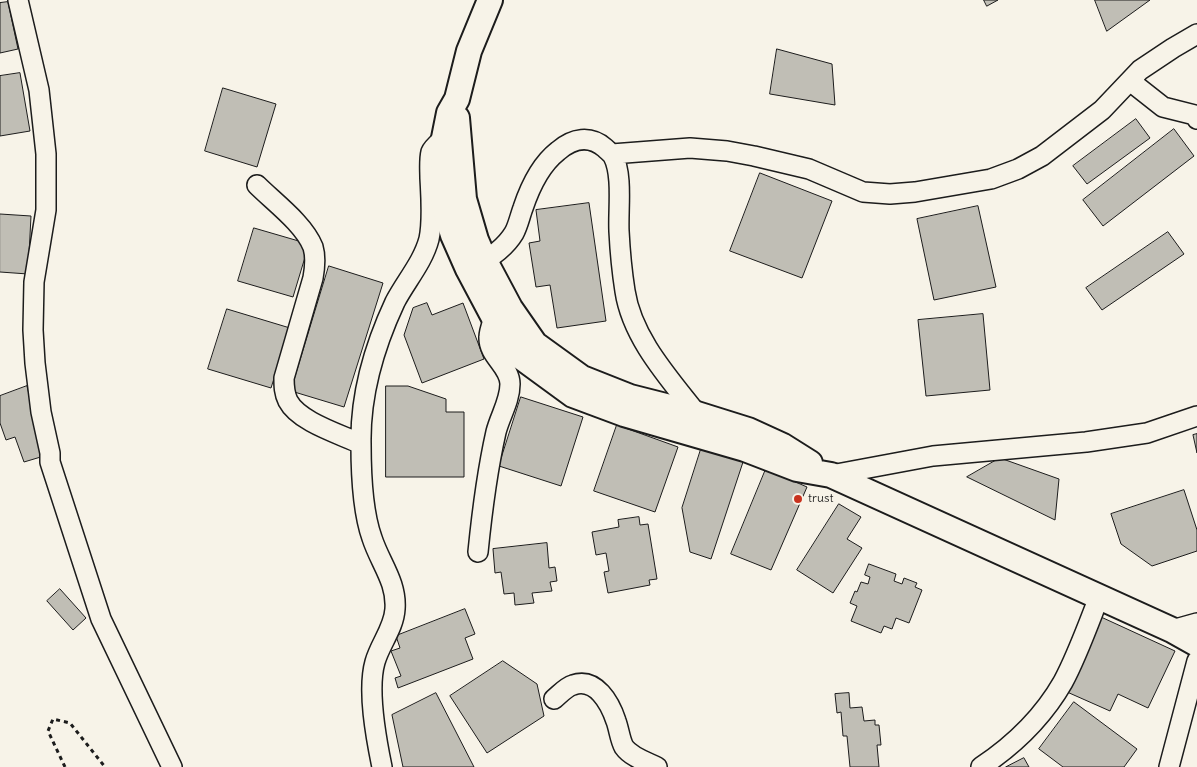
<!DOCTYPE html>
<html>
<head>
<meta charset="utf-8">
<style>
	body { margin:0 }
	canvas { display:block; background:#f7f3e8 }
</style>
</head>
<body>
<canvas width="1197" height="767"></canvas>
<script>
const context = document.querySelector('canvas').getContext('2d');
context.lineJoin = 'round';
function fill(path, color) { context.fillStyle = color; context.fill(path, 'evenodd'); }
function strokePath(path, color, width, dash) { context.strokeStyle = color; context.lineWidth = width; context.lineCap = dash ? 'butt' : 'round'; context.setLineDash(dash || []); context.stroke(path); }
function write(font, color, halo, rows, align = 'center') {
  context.font = font + ' Delius,sans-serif'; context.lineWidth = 5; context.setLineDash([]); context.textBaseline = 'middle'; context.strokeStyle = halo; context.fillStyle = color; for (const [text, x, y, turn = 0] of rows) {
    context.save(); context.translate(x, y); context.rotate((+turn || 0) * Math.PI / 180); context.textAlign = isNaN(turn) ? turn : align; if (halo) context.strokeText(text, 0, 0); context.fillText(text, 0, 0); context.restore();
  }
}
const building = new Path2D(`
	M984,0H998L987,6Z
	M1095,0H1150L1107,31Z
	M8,2L18,49L0,53V3Z
	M777,49L832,64L835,105L770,94Z
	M20,73L30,131L0,136V76Z
	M223,88L276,104L257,167L205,151Z
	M1136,119L1150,138L1087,184L1073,166Z
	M1174,129L1194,156L1103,226L1083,200Z
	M760,173L832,201L802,278L730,251Z
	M589,203L606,321L557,328L550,285L536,287L529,243L540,241L536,210Z
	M978,206L996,287L934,300L917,219Z
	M0,214L31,216L28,274L0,272Z
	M254,228L309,244L293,297L238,281Z
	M1168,232L1184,254L1102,310L1086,288Z
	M329,266L383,283L344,407L291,391Z
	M427,303L432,315L463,303L484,359L422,383L404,335L413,308Z
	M227,309L290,328L271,388L208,369Z
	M983,314L990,390L926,396L918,320Z
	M27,386L44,456L24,462L15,437L6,440L0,423V396Z
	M386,386H408L446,399V412H464V477H386Z
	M521,397L583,417L561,486L499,466Z
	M617,425L678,447L655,512L594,491Z
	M1197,434V453L1193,435Z
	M703,443L745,456L711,559L690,552L682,508Z
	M1000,458L1059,479L1055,520L967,477Z
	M766,469L807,487L771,570L731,554Z
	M1184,490L1197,530V551L1152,566L1121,544L1111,514Z
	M839,504L861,517L847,539L862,548L833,593L797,570Z
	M639,517L640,525L648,524L657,579L649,580L650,585L608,593L604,572L609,571L606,553L596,555L592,532L619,527L618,520Z
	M547,543L549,568L555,567L557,581L550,582L552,591L532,593L534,603L515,605L514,593L504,594L501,572L495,573L493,549Z
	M869,564L896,574L894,581L902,584L904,578L917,583L915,587L922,590L909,623L896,618L892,629L884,626L881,633L851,621L857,606L850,603L855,591L857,592L861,582L868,584L870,577L865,575Z
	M60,589L86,618L73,630L47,601Z
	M465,609L475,634L465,638L473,659L398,688L395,678L401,676L391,651L400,648L396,636Z
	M1101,617L1175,651L1148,708L1118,694L1110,711L1067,692Z
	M503,661L537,684L544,716L487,753L450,696Z
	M436,693L474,767H403L392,715Z
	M849,693L850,708L862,707L864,721L875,720V725H879L881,745H877L879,767H850L847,736H843L841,712L837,713L835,694Z
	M1074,702L1137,749L1124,767H1063L1039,749Z
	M1024,758L1029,767H1006Z`);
const path = new Path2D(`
	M65,767L48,731L53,719L70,723L105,767`);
const minor = new Path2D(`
	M18,0L39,90L46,154V210L34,282L33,330L35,363L41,412L50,453V462L101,619L172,767
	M1130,81L1163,107L1195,115L1197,119
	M612,154L690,148L727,151L754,156L809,169L863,192L890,194L915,192L991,179L1018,169L1042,156L1102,110L1140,70L1173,48L1197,34
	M257,185C274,202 304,224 313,247C316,257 315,267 313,278L284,378C284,386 284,393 288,401C299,422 340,434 361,444
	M473,267C489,259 505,248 514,233C518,226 520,216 523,208C530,187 540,165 558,151C573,138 590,135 605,148C608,151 611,153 613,156C623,175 618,209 619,231C620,251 622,272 625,291C632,338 669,378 697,414
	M831,475L933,456L1086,442L1147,433L1197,416
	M478,552C482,512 487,472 496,432C500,416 510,401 510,384C510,366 488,356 489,337C489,331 492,324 494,318
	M1172,630L1197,623
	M554,699C560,694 566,687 573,685C596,677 610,703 616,721C619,729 620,740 624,747C631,757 647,762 657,767
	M382,767C376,738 367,690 375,662C380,644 394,628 395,609C397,582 380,563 372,538C363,513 361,472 361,444C360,394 374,347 395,302C406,281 423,262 429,239C433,220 431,198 430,178C430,170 429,160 431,152C433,147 440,142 444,138
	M981,767C1014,745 1043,717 1063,682C1077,656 1088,625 1099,597
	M1169,767L1197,661`);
const tertiary = new Path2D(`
	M490,0L469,51L457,99L449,113L444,138L443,203L453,235L468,269L494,318L521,357L573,395L624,414L745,449L797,469L831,475L1172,630L1197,644
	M457,118L464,199L476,240L485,261L510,308L535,344L582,378L630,397L697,414L748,430L783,446L810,463`);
const markers = [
	[798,499,5,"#c8321e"]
];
const poiNames = [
	["trust",808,499]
];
fill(building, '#c0beb5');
strokePath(building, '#1c1c1c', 1);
strokePath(minor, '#1c1c1c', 22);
strokePath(tertiary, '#1c1c1c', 28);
strokePath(path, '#1c1c1c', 3, [4, 4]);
strokePath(minor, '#f7f3e8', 19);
strokePath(tertiary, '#f7f3e8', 24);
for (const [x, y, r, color] of markers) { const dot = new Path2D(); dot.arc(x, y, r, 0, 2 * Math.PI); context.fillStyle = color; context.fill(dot); strokePath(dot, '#f7f3e8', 2); }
write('12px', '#1c1c1c', '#f7f3e8', poiNames, 'left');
</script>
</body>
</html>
